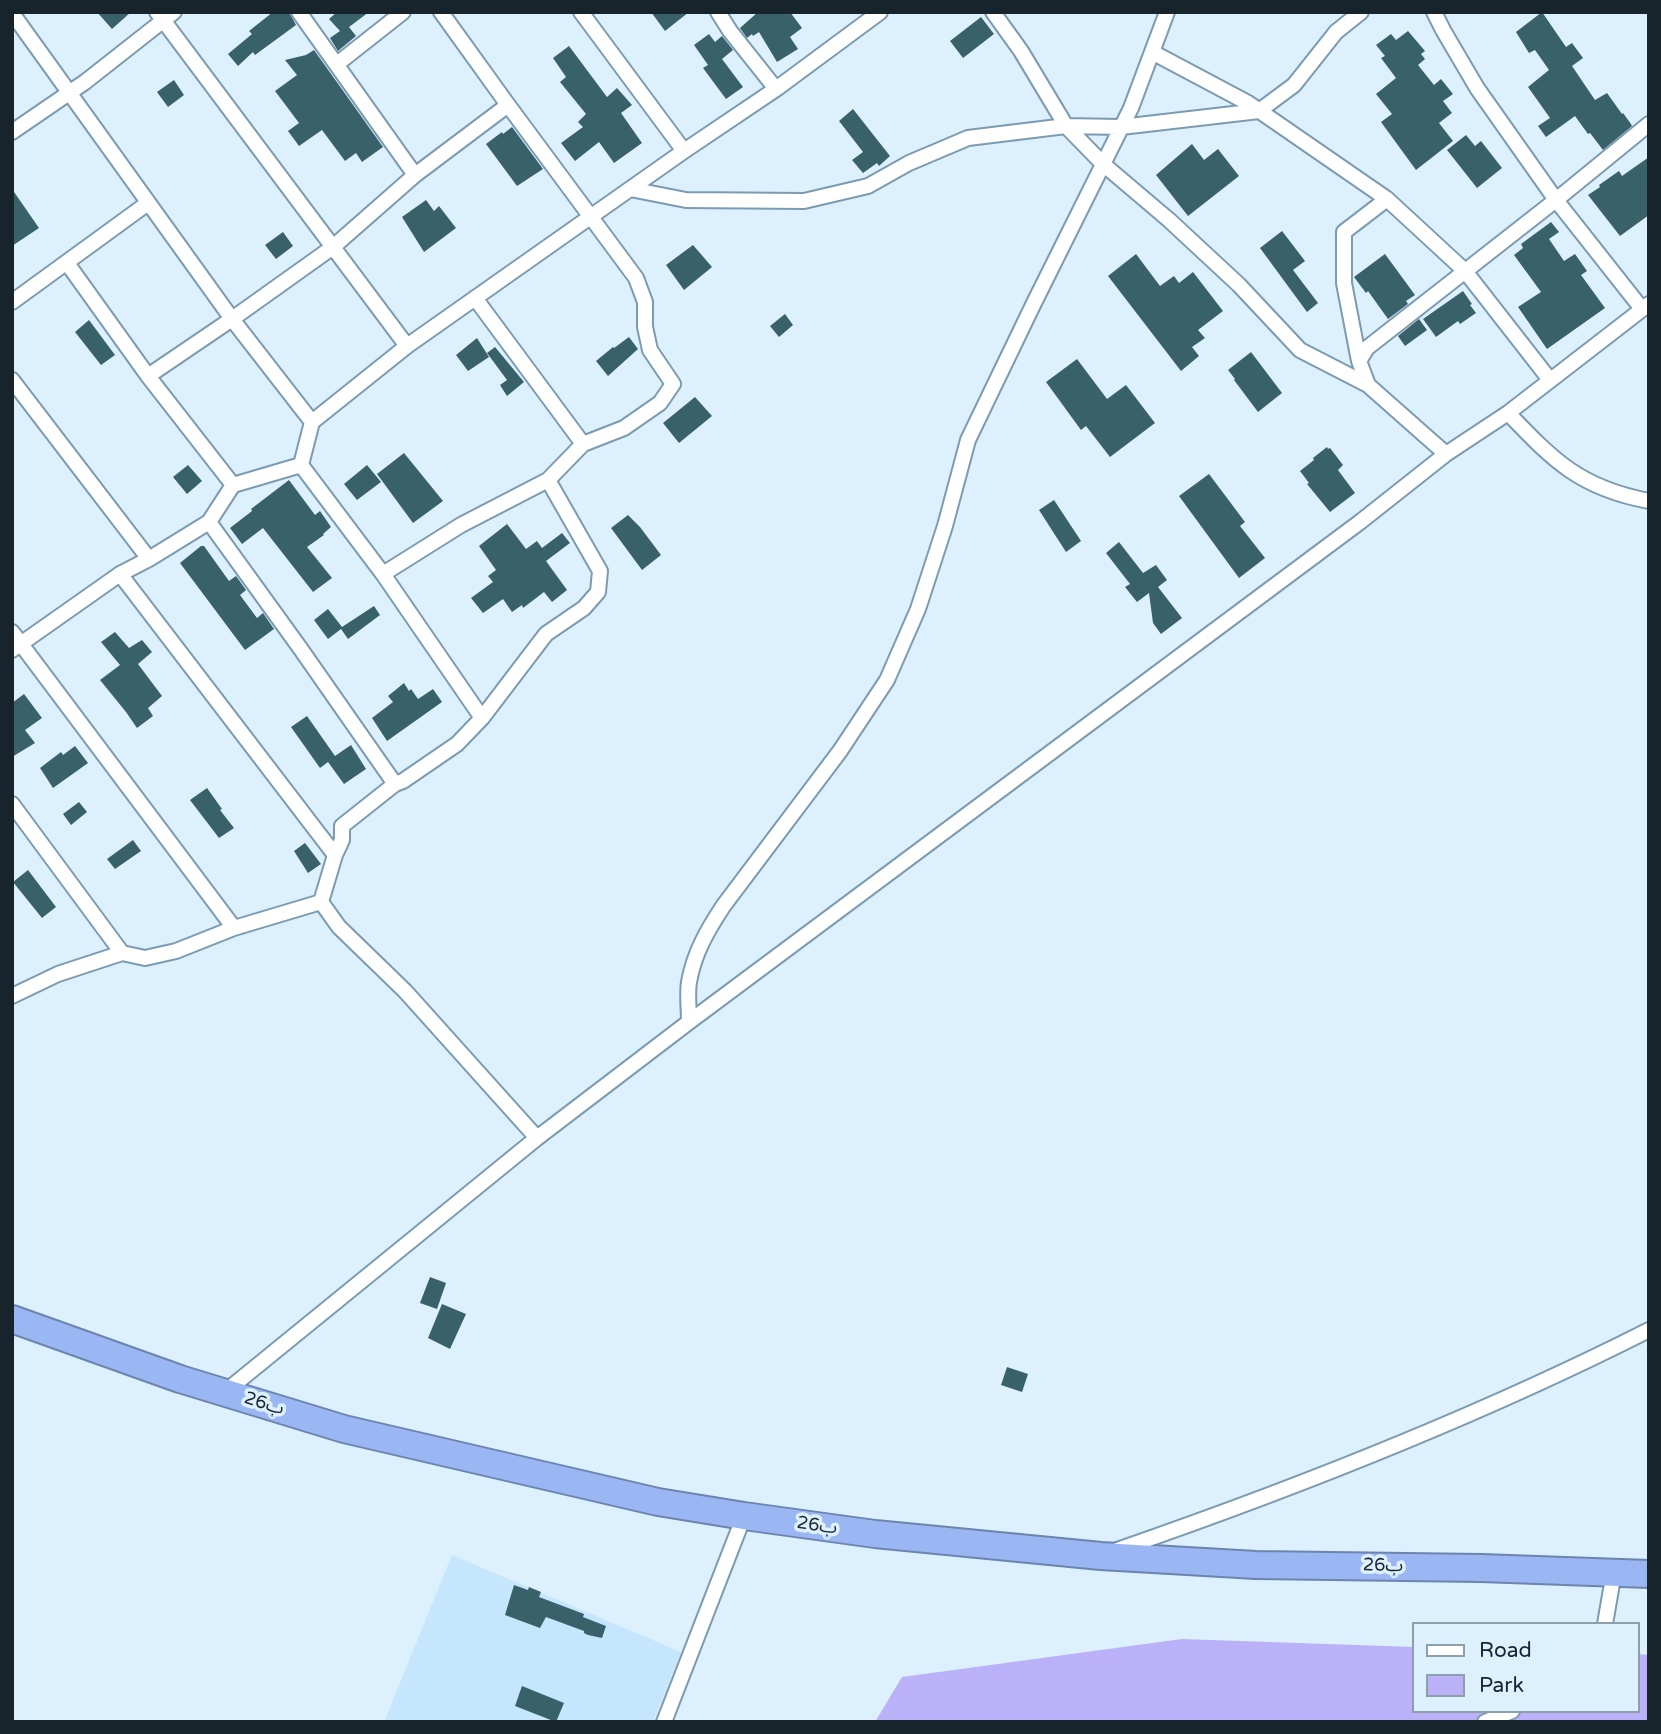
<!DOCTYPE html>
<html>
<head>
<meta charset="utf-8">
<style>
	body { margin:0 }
	#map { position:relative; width:1661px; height:1734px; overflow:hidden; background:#ddf0fe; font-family:"Varela Round",sans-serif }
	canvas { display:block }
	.frame { position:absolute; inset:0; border:14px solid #17242c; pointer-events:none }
	.legend { position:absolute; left:1412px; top:1622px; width:228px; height:91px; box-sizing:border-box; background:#ddf0fe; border:2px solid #8e9eaa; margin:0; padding:9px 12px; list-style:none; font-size:21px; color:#17242c }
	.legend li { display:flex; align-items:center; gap:14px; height:35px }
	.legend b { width:35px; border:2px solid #8e9eaa }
</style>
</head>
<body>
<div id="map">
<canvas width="1661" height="1734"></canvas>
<div class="frame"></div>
<ul class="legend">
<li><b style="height:9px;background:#fff"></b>Road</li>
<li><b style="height:19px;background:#bbb1f8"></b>Park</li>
</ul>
</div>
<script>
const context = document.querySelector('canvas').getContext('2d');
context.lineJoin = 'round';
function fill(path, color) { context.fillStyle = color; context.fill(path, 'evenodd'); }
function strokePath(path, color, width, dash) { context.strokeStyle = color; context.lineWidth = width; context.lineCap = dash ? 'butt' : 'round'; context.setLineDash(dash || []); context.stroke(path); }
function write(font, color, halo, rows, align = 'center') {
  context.font = font + ' "Varela Round","Noto Sans Arabic",sans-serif'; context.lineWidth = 7; context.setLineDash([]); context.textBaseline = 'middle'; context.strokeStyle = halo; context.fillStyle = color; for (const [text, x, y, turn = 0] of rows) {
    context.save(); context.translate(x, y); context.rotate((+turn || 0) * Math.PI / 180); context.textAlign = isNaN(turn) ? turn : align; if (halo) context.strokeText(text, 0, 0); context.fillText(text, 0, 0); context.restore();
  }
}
const built = new Path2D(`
	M452,1555L681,1652L653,1722H384Z`);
const green = new Path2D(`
	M1182,1639L1414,1647V1711H1638V1654L1649,1655V1722H875L902,1677Z`);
const building = new Path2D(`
	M97,12H131L112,29Z
	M273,12H289L296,25L255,55L253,52L238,66L228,54L252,34L249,31Z
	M337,12H369L349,27L356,36L338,51L330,38L340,31L329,19Z
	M651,12H689L665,31Z
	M758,12H790L802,28L790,37L798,49L777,62L759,32L753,36L752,34L747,38L740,28Z
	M1542,12L1566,47L1572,43L1583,58L1572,66L1595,100L1607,93L1622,114L1623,113L1631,124L1632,126L1603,150L1590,133L1588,134L1575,116L1546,137L1538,126L1550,118L1528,87L1549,70L1535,50L1529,53L1516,32Z
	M981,17L994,34L963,58L950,41Z
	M1408,31L1425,51L1421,54L1425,59L1418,65L1434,85L1441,79L1453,94L1443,101L1452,113L1439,123L1453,141L1416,170L1381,122L1392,114L1376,94L1396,78L1381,58L1385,56L1376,45L1391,34L1396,40Z
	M709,34L715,42L722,36L733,50L722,59L743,87L726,99L703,68L708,65L694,45Z
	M569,46L607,97L617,88L632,105L621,113L642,143L614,163L599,142L575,161L561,143L583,127L578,122L586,114L560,82L566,77L553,58Z
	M314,50L383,147L362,162L356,153L345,161L322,130L299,146L288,131L299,123L275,91L297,75L285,60L306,55Z
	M174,80L184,95L168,107L157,92Z
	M853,109L890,156L879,166L877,163L863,173L852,160L863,152L839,121Z
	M512,127L543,169L517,186L486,144L502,132L503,134Z
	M1466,135L1475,146L1481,141L1502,168L1477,188L1447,150Z
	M1192,144L1204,160L1218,149L1239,176L1188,216L1156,175Z
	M1649,157V215L1620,236L1588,195L1600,187L1599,185L1619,171L1622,176Z
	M12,189L39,228L12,246Z
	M426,200L434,211L439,206L456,228L424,252L402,217Z
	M1551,222L1559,232L1549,239L1564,261L1575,254L1587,271L1581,275L1605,308L1547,349L1518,307L1541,292L1514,255L1523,248L1521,244Z
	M1282,231L1305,261L1293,270L1318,303L1307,312L1260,248Z
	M283,232L293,246L276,259L265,245Z
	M693,245L712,267L684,290L666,265Z
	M1136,254L1160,286L1174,276L1179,283L1193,272L1223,311L1198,330L1205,338L1192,347L1199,356L1181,371L1108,276Z
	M1385,254L1415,295L1406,301L1408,304L1388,319L1368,291L1366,293L1354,277Z
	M1463,291L1472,304L1470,305L1476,313L1460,324L1458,321L1436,337L1423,319Z
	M785,314L793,325L779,337L770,326Z
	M1419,319L1427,330L1405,346L1398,336Z
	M89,320L115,355L101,365L75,332Z
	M629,337L638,349L608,376L596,361L613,347L614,348Z
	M477,338L489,357L468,371L456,355Z
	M495,347L524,382L507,396L500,385L507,380L487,353Z
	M1251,352L1282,393L1258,412L1234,380L1235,379L1228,370Z
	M1077,359L1107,399L1126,385L1155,423L1110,457L1086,426L1081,430L1046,382Z
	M695,397L712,416L679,443L663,423Z
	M1327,447L1328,449L1330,448L1343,465L1338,470L1355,493L1330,512L1307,484L1309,483L1300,471L1314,460L1313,458Z
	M404,453L443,501L413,523L377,474Z
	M188,465L202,481L187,494L173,477Z
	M367,465L381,482L357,500L344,484Z
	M1209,474L1245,522L1240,526L1265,558L1239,578L1179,496Z
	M289,480L315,515L320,511L331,527L323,534L324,535L307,547L332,578L313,592L263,528L242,544L230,528L252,511L251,509Z
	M1054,500L1081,541L1066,552L1039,510Z
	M628,515L640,527L661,555L642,570L611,528Z
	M507,524L526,549L537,541L542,548L562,533L570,543L546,561L567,590L552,602L544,592L523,608L522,605L512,612L503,599L483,613L471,598L493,582L488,576L496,570L479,546Z
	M1119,542L1143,573L1156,565L1167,580L1158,587L1182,618L1161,634L1153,623L1149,593L1137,602L1125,587L1130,584L1106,553Z
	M201,546H204L229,581L236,576L246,590L240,595L257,618L263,613L274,629L245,650L180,563Z
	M374,606L380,615L348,639L341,629L328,639L314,620L328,609L342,627Z
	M115,632L129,648L142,640L152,652L138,664L162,696L148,708L153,716L137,728L126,712L100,680L120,665L101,642Z
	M404,683L409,691L411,689L418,699L433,689L442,702L387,741L372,718L393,702L388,696Z
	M24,694L42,718L25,730L35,743L12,757V703Z
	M307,716L335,756L351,745L366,769L344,784L328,762L320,768L291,727Z
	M75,746L88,763L53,788L40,768L61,752L63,755Z
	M207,788L222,809L220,810L234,828L219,838L190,800Z
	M79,802L87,812L71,825L63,814Z
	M133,840L141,851L115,869L107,859Z
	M305,843L321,864L308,873L294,851Z
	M28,870L56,907L42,918L13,882Z
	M430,1277L446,1283L437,1309L420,1303Z
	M442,1304L466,1314L450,1349L428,1338Z
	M1007,1367L1028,1374L1022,1392L1001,1385Z
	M514,1585L528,1590L529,1587L541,1592L539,1597L584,1614L583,1617L606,1626L602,1638L588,1635L584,1633V1631L546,1617L540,1628L505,1615Z
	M522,1686L564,1703L556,1722L515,1706Z`);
const street = new Path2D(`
	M157,12L407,346
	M299,12L415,175
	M581,12L684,151
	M718,12L730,31L776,89
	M993,12L1021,51L1066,126L1103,164L1169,220L1239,285L1300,350L1368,385
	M1434,12L1443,30L1477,88L1556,200L1642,309
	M12,13L232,319L312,422
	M1152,52L1248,103L1387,199L1465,271L1550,380
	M337,64L403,12
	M12,132L85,82L174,12
	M630,189L686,200L804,201L868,186L909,163L968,138L1066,126L1121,127L1259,111L1294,85L1336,32L1361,12
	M67,263L148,376L233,485
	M475,298L583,444
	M12,302L148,203
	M1359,361L1344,283V232L1387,199
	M148,376L232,319L333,247L415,175L508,105
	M12,380L149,559
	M1508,413C1554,461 1580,488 1649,501
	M1446,454L1368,385L1359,361L1367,348L1556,200L1649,124
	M301,465L383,574L482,718
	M209,522L300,648L395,784
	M120,574L335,855
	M383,574L461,525L548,480L583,444L624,428L660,403L673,384L650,350L645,327V302L636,278L508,105L441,12
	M12,632L234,928
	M12,650L120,574L149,559L209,522L233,485L301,465L312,422L407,346L684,151L776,89L880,12
	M12,804L122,953
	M321,902L335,855L342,840V826L395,784L403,781L457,744L482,718L546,634L584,608L598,592L600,571L548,480
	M12,996L58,974L122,953L145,958L176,951L234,928L321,902L339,927L405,991L537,1138
	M689,1022C689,1009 687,994 689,982C694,953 708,929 724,905L840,751L887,680L918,609L945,526L968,440L1033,305L1131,108L1167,12
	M225,1392L537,1138L689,1022L1360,522L1446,454L1508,413L1649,304
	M1117,1550C1299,1487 1477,1417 1649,1330
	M1605,1624L1614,1572
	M664,1722L744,1516
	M1485,1722L1512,1711`);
const highway = new Path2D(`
	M12,1319L180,1379L344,1429L658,1502L744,1516L875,1534L1101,1556L1256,1565L1481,1568L1649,1574`);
const streetNames = [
	["26ب",264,1404,17],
	["26ب",817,1526,8],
	["26ب",1383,1566,1]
];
fill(built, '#c6e6fd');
fill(green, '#bbb1f8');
fill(building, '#396169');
strokePath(street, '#7c9bb1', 18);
strokePath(highway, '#6c84ae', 30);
strokePath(street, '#fff', 14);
strokePath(highway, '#9ab7f4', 26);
write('18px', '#17242c', '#ddf0fe', streetNames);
</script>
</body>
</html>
